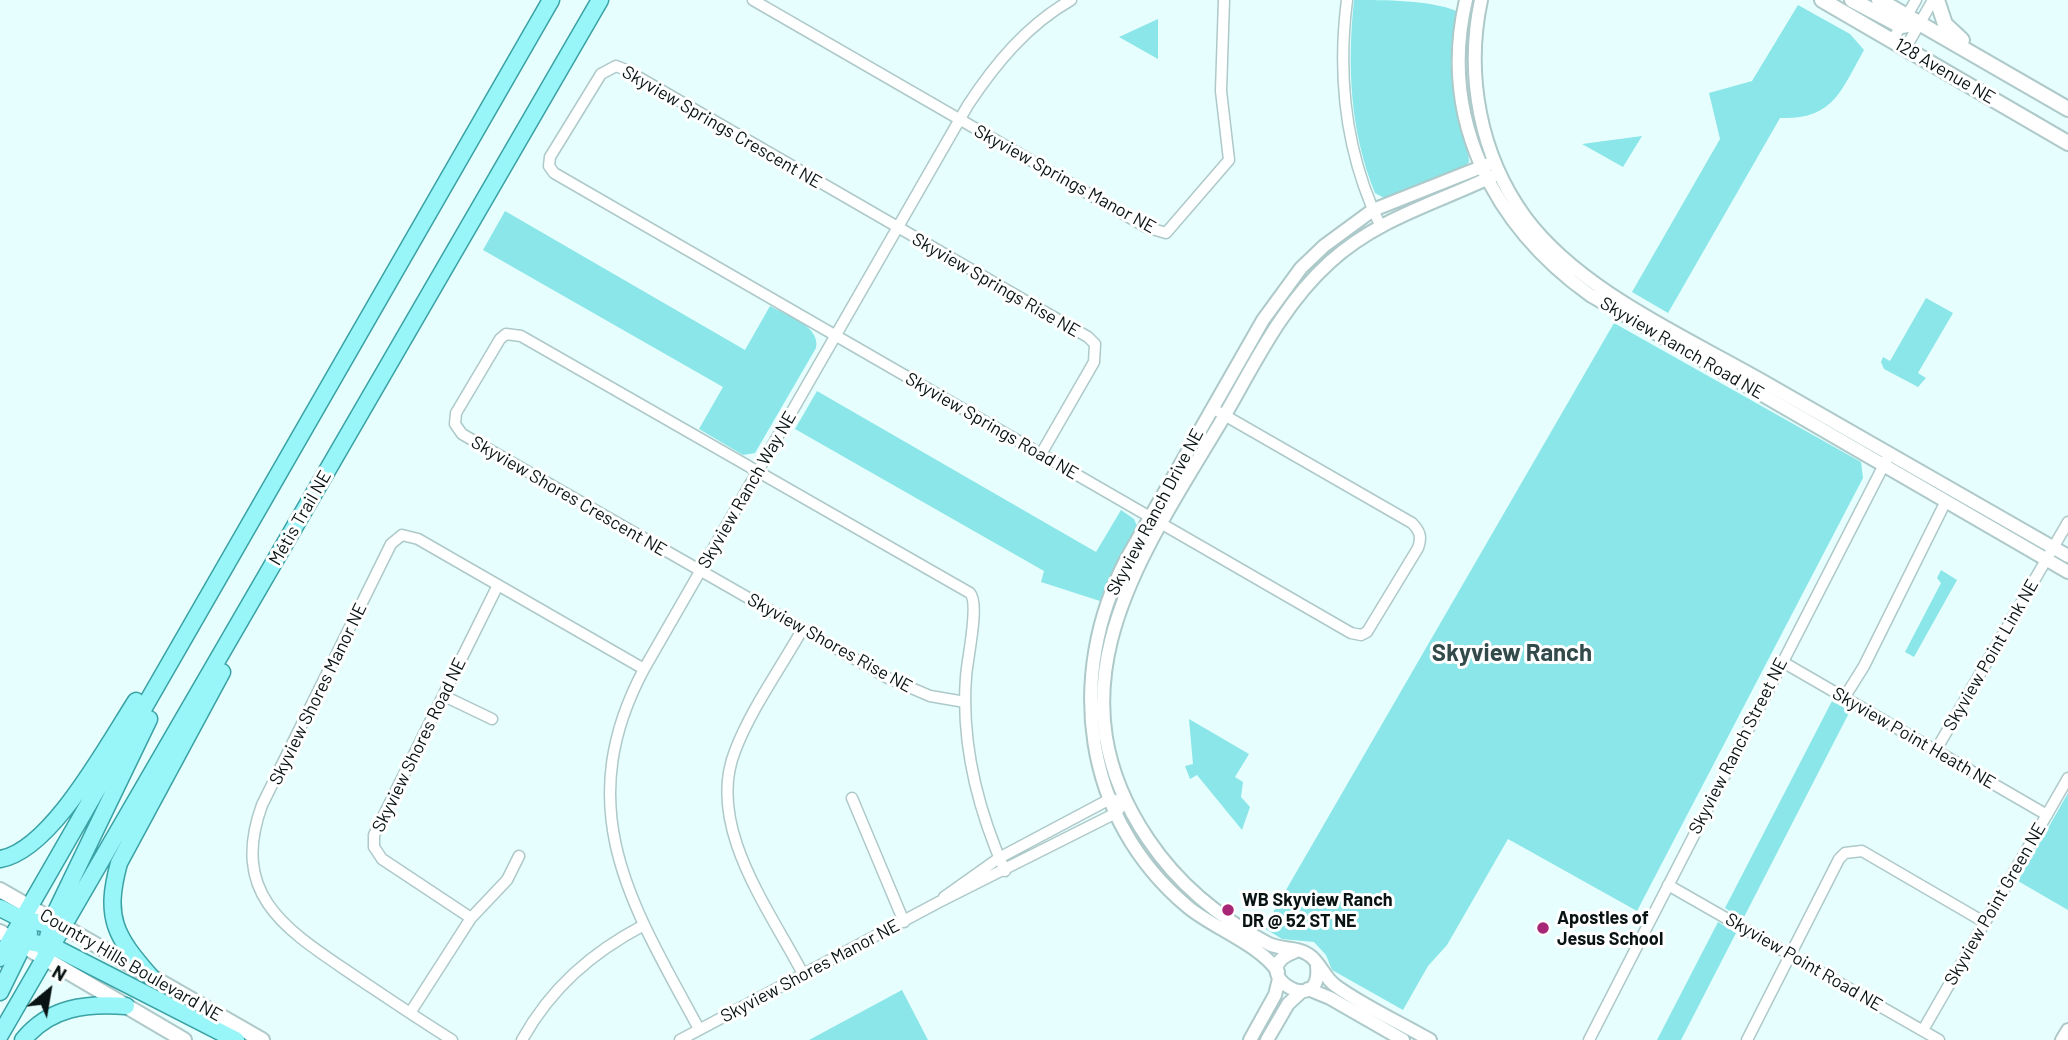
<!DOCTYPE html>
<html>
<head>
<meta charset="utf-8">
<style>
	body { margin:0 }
	#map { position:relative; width:2068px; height:1040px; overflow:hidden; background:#e7fefe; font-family:Barlow,sans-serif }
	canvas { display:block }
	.north { position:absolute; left:14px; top:956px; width:70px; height:70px; -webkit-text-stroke:5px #fff; paint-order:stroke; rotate:30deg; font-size:19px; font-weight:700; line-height:28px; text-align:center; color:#091313 }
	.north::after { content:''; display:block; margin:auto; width:24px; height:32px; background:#091313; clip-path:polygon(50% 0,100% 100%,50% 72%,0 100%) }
</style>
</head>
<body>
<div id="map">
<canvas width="2068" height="1040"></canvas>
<div class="north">N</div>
</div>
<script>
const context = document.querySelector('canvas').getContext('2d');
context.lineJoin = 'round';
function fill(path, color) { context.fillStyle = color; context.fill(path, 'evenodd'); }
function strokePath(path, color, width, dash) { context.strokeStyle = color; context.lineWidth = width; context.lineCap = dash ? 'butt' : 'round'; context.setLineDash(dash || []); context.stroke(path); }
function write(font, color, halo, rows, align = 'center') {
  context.font = font + ' Barlow,sans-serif'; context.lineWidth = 6; context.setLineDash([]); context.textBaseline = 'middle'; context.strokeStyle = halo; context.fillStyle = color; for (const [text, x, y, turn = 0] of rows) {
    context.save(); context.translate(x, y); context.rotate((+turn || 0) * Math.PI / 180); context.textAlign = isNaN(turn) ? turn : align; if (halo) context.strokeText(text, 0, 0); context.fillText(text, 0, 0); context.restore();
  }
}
const green = new Path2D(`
	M1354,0C1384,0 1431,0 1456,11L1469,162L1463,169L1386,199L1375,193C1350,131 1347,67 1354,0Z
	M1798,5L1850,34L1864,50C1841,91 1833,120 1780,118L1668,313L1632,292L1720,139L1709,93L1752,81Z
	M1158,19V59L1119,37Z
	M1642,136L1623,167L1582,144Z
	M505,211L745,350L770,306C786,315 821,326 816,348L755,453L743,455L699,429L723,387L483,250Z
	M1926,298L1953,313L1918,373L1926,378L1918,387L1884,369L1881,362L1883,357L1890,361Z
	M1614,323L1861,462L1863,478L1637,911L1508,839L1447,945L1428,966L1403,1010L1332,970L1326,955L1314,942L1282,939L1264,928Z
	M817,391L1096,552L1121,510L1134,519L1138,528L1116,563L1100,601L1041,582L1044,571L795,429Z
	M1941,570L1957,580L1914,657L1905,652L1941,583L1937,578Z
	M1832,701L1850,711L1743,919L1725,908Z
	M1189,719L1249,754L1235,777L1243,782L1241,797L1250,807L1242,830L1197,775L1190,779L1185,766L1193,764Z
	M2068,793V910L2018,881Z
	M1718,922L1736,933L1681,1040H1657Z
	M902,990L928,1040H809Z`);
const minor = new Path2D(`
	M753,0L1146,227L1166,233L1229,160L1221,91L1224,0
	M1347,0C1337,78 1346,154 1380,225
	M1892,41L1916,0
	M1905,49L1933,0
	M1041,454L1094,362L1095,344L1088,337L626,70L616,66L601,74L550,157L549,166L554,173L1351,633L1361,635L1367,632L1418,548C1422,537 1420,531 1412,523L1212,408
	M802,630C780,669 751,709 735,751C705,826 770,910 803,974
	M1781,661L2047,815
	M444,696L492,719
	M1844,698L1864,666L1946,501
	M965,702L930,696L888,678L462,434L455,424L456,413L500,339L506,334L521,336L970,593C980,604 967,659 966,677C961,744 978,810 1005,871
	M1936,750L2068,522
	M852,798L904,922
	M1668,885L1939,1040
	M944,897L999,858L1110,799L1115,800
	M471,918L507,880L519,856
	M410,1013L471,918L382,859L374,847V835L498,585
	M699,1029C632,905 569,810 644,669L968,105C995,64 1027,25 1071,0
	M1923,1030L2068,778
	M452,1040C418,1019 386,997 353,975C287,930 229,896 262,805L391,544L402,535L418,539L644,669
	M522,1040C551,988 591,953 644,925
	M680,1040L939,902L1116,813L1126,800
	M1589,1040L1890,453
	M1747,1040L1839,859L1845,853L1862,851L1984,922`);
const tertiary = new Path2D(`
	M1466,0C1438,119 1494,226 1590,295L2068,572
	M1481,0C1465,75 1480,155 1525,217C1579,290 1682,335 1759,379C1862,438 1965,497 2068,556
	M1294,952C1242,971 1323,1021 1317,966
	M1278,972C1261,945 1213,928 1188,907C1082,819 1065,675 1127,558L1263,320L1301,268L1324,246L1373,210L1494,162
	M1308,989L1330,998L1403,1040
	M1250,1040L1275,995L1279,979
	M1267,1040L1288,1004L1302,991
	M1430,1040C1399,1022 1365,1007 1336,986C1324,978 1320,962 1309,955C1299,947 1282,950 1269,944C1221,919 1178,884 1148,839C1044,685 1143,553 1222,420C1254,365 1282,305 1330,262C1379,217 1441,202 1499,173
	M2062,1040L2068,1030`);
const secondary = new Path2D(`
	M1822,0L2068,143
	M1852,0L1901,26L1920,23
	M1879,0L2068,109
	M1937,0L1945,24L1962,40
	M0,890L262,1040
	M0,932L184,1040`);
const primary = new Path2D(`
	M0,859C51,851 108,744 136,701
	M0,908L22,919L61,927
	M11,939L52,946L236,1040
	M45,950L52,920L149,719
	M0,958L551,0
	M151,977C115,936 104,918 119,863L222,672
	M0,992L29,933
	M0,1035L600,0
	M23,1040C50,1007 86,1003 126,1006`);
const markers = [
	[1228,910,7,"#a72776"],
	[1543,928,7,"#a72776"]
];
const streetNames = [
	["128 Avenue NE",1945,71,30],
	["Skyview Springs Crescent NE",722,127,30],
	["Skyview Springs Manor NE",1065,179,29],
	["Skyview Springs Rise NE",996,285,30],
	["Skyview Ranch Road NE",1682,348,30],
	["Skyview Springs Road NE",992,426,30],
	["Skyview Ranch Way NE",747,490,-60],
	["Skyview Shores Crescent NE",569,496,30],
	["Skyview Ranch Drive NE",1155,512,-62],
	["Métis Trail NE",300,518,-60],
	["Skyview Shores Rise NE",830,643,29],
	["Skyview Point Link NE",1991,655,-60],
	["Skyview Shores Manor NE",318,694,-64],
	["Skyview Point Heath NE",1914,738,30],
	["Skyview Shores Road NE",419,745,-64],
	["Skyview Ranch Street NE",1738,746,-63],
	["Skyview Point Green NE",1995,904,-60],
	["Skyview Point Road NE",1804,962,30],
	["Country Hills Boulevard NE",131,965,30],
	["Skyview Shores Manor NE",810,971,-28]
];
const poiNames = [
	["WB Skyview Ranch",1242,900],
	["DR @ 52 ST NE",1242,921],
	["Apostles of",1557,918],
	["Jesus School",1557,939]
];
const districtNames = [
	["Skyview Ranch",1512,653]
];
fill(green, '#8ae6e8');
strokePath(minor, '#aec9c9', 13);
strokePath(tertiary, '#aec9c9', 16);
strokePath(secondary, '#aec9c9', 18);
strokePath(primary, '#3aa2a5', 19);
strokePath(minor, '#fff', 10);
strokePath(tertiary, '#fff', 12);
strokePath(secondary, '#fff', 14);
strokePath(primary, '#98f5f8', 16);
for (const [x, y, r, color] of markers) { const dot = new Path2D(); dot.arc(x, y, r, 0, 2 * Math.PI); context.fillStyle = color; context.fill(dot); strokePath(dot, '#fff', 2.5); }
write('18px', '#091313', '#fff', streetNames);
write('bold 18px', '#091313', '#fff', poiNames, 'left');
write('bold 24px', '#334a4b', '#fff', districtNames);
</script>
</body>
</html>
